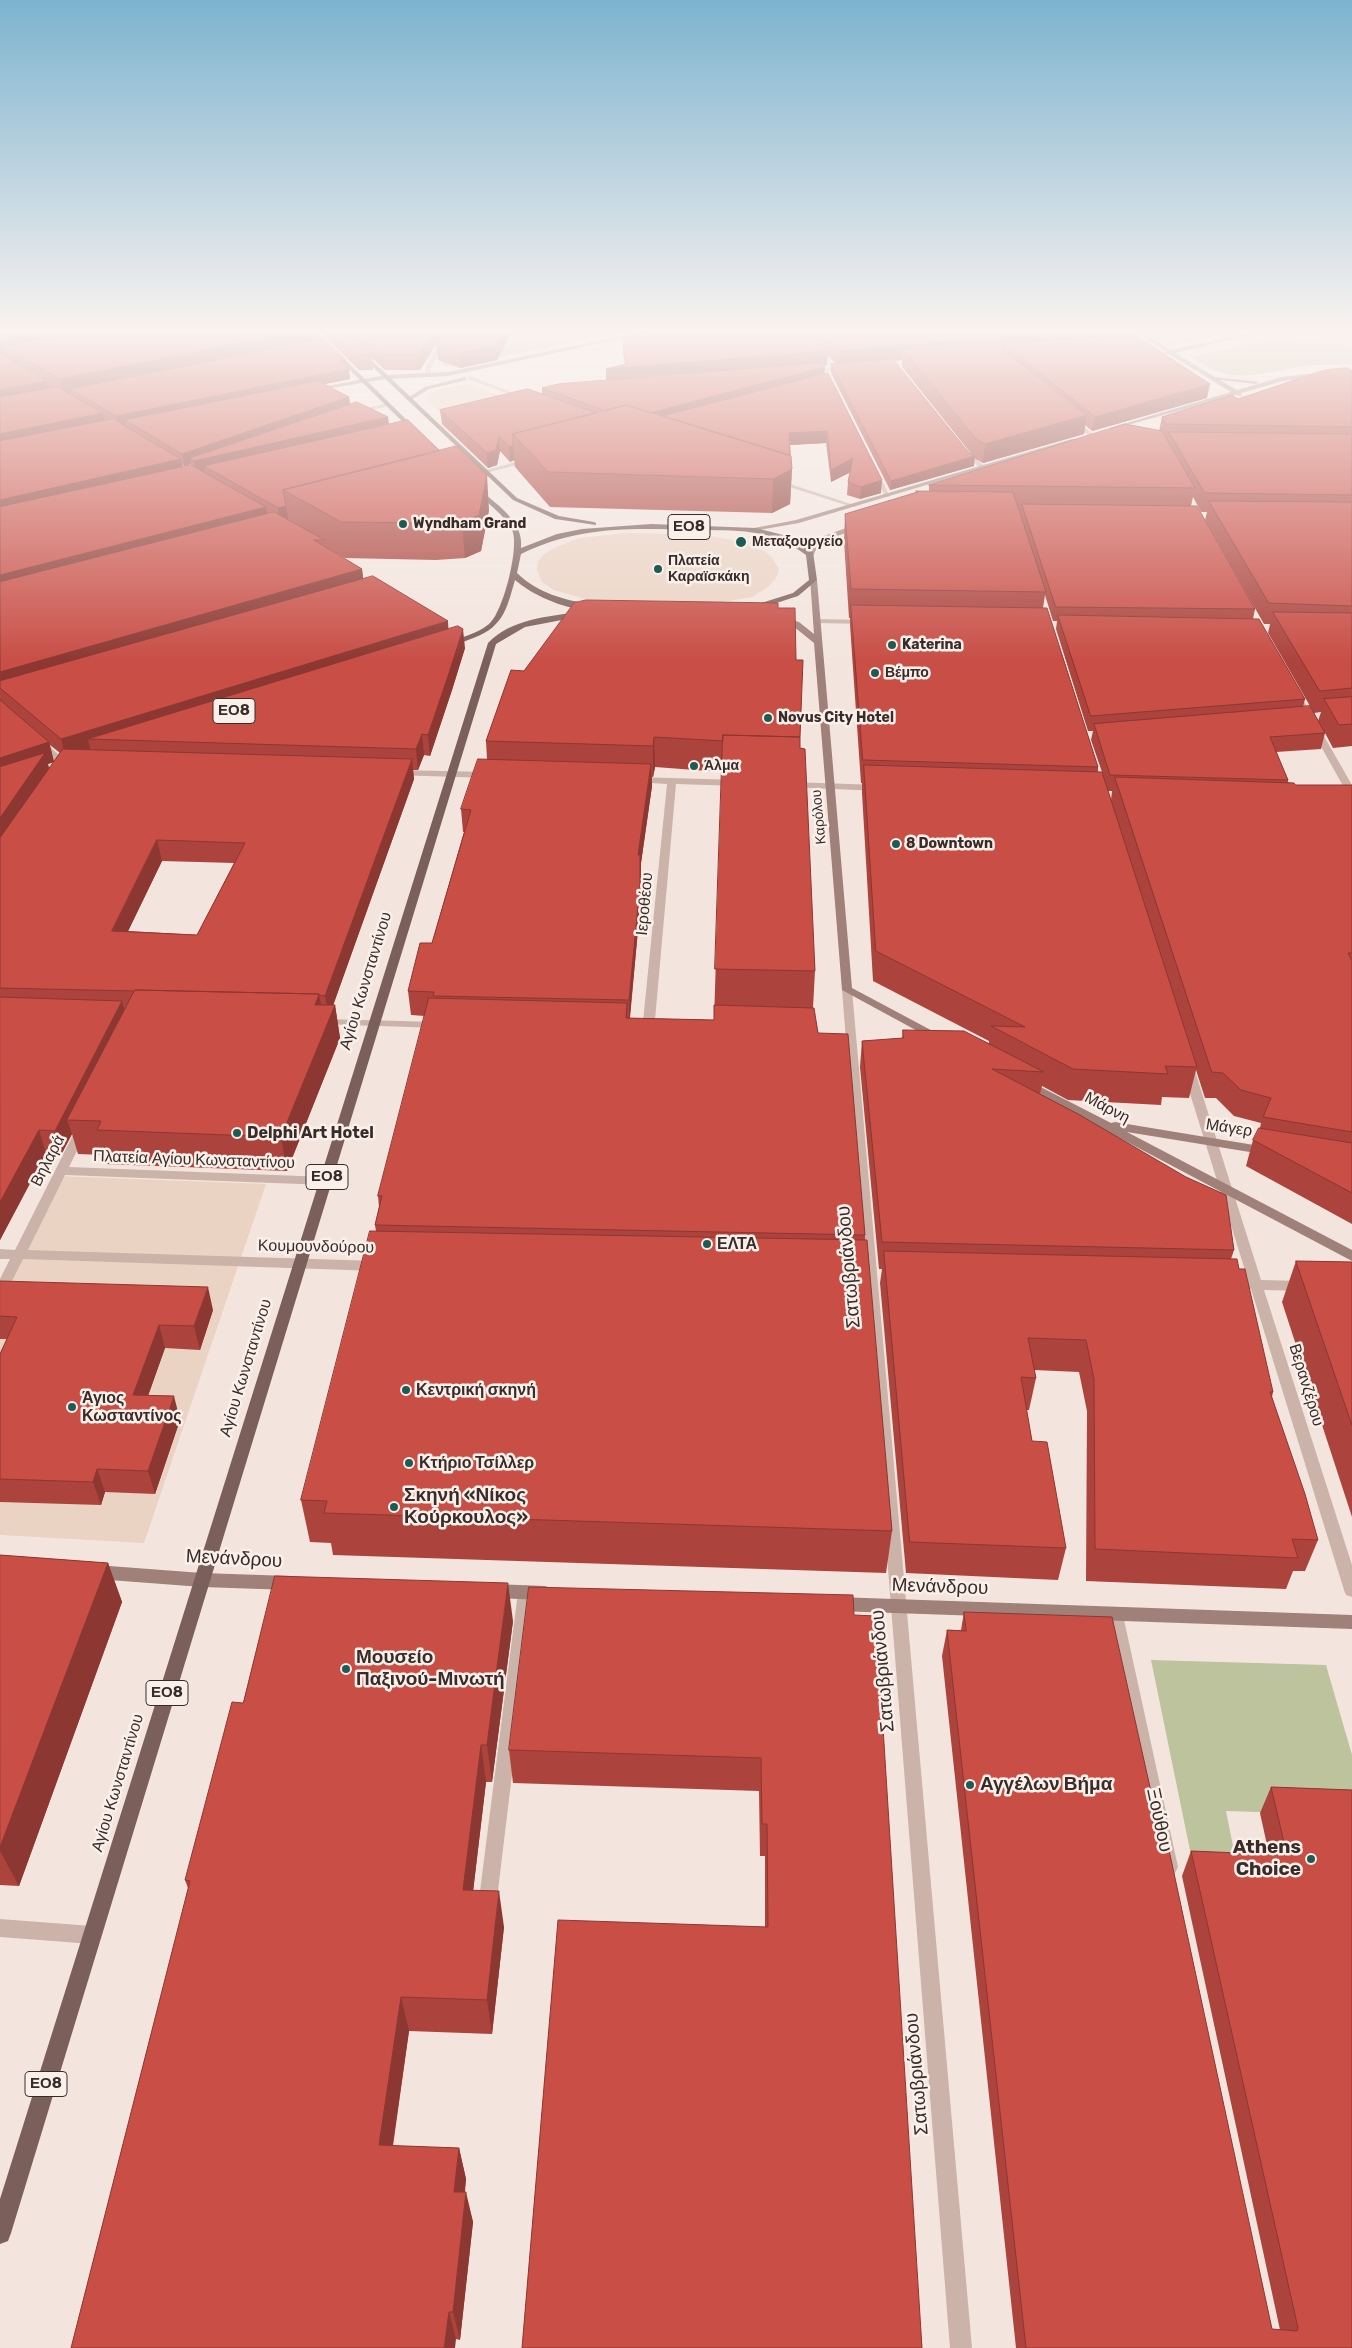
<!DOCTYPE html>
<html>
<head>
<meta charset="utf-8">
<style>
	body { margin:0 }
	canvas { display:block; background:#f3e5de }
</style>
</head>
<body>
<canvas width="1352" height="2348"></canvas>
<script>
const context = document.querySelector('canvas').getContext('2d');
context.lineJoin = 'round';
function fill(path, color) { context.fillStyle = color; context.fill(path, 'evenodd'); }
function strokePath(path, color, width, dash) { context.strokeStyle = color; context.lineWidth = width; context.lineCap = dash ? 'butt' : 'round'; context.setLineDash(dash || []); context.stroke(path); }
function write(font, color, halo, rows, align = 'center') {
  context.font = font + ' Rubik,sans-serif'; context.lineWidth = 5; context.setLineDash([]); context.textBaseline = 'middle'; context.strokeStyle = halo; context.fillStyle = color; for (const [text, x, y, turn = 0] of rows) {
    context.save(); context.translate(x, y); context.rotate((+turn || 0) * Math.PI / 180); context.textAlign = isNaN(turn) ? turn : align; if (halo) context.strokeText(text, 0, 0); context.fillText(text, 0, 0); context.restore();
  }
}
const green = new Path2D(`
	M514,333H619L459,365L444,366L441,363L452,346L509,347Z
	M1149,333H1227L1173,345L1164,344Z
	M1272,339L1352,346V364C1337,365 1320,364 1305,366C1263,372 1230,388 1193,357Z
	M1151,1660L1326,1665L1352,1755V1815L1226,1811L1235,1856L1191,1855Z`);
const plaza = new Path2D(`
	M467,384L513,400L444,417L427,399L430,393L440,389Z
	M628,533L704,535L732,540L766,552L774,560L779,570L776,578L768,587L752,597L710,604L596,602L554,590L542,582L537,570L538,562L543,555L554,548L579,538Z
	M56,1176L266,1184L144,1543L0,1535V1285Z`);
const street = new Path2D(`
	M445,333H450L431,368V375L426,376L425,368Z
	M847,366L849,369L807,373L804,371Z
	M468,377H472L530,399L525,400L468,379Z
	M387,403L389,406L353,414L350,412Z
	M1069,417H1073L1093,434V436H1089L1069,419Z
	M960,447H964L984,466V468H980L960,449Z
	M530,458L533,460L532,461L486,473L483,471Z
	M873,470L878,471L890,497L885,496Z
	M774,480H778L857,506L852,507L774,482Z
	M813,619L867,620L871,622L867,624L816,623H813Z
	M1291,689L1298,691L1352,785V796L1347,793L1290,691Z
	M36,740H42L67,762V766H61L36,744Z
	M396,770L489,772L494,775L489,778L393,775V771Z
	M636,777L739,780L744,783L739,786L676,784L654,1031L648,1034L642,1031L667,784L633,782L631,780Z
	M791,782L879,785L884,788L879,791L788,787L786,785Z
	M847,987L852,990L972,2348H950L842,990Z
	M322,1019L439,1022L445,1025L439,1028L318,1024L316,1022Z
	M1188,1064L1194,1068L1261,1280L1305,1281L1310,1283L1312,1286L1310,1289L1305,1291L1264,1290L1352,1565V1597L1346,1595L1344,1590L1251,1289L1227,1287L1225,1284L1227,1281L1248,1280L1182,1068Z
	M82,1125L88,1129L69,1167L326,1177L332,1181L326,1185L65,1175L28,1250L377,1261L382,1263L384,1266L382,1269L377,1271L23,1259L5,1295L0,1297V1279L10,1259H0V1249L15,1250L76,1129Z
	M526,1585L532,1587L534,1592L496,1907L494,1913L487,1916L480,1913L478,1907L518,1592L520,1587Z
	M1115,1608L1121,1610L1123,1615L1178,1867L1175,1873L1169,1876L1163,1873L1160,1867L1107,1615L1109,1610Z
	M0,1919L92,1926L99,1928L101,1935L99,1942L92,1944L0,1937Z`);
const secondary = new Path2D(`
	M636,333H648L448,376L386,379L314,391L311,389L386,375L448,372Z
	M1137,333H1144L1171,350L1247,333H1258L1175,353L1215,377L1259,382L1256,384L1220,380L1237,390L1282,377L1352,369V373L1283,381L1241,393L1242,396L1235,395L1110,430V428L1231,392L1169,354H1163L1165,351Z
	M465,377L467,380L429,389L411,400L406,399L425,387Z
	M1072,439L1077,440L799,523L753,531L749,529L796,520Z
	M857,524L864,526L819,543L813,556L806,554L813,540Z
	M810,578L817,580L852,988L942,1036L944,1038L942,1040H934L842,990L814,643L793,626L775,618L779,616L799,622L814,634Z
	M1027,1080L1111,1123L1115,1122L1272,1148L1274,1151L1272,1154L1268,1155L1127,1132L1352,1250V1261L1023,1087L1021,1084Z
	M96,1565L202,1573L290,1576L296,1578L298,1583L296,1588L290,1590L202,1587L96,1579L90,1577L88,1572L90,1567Z
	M493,1584L545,1586L551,1588L553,1593L551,1598L545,1600L493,1598L487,1596L485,1591L487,1586Z
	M837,1597L1352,1615V1629L837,1611L831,1609L829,1604L831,1599Z`);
const primary = new Path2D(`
	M312,333H318L417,430V432H413Z
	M337,333H343L517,498L559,516L594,522L596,523V525L555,519L513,500Z
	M475,489H479C497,505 524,521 521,548L557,534L582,529L651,524L756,528L787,536L813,552L817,580L798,596L758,609H755V605L793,593L809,580L806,555C768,527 738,531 693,530C631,528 578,526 521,554L517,573C539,594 563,599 592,605V609C569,612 532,595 515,580C506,612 502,629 468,640C461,643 453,647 446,646V642C460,638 477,634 489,624C503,613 520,546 512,530C505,515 487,503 475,491Z
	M580,612H583V616L525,627L496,644L11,2233L8,2241L0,2244V2199L488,643C511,619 549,616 580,612Z`);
const wall = new Path2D(`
	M0,333H318L319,340L346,360L347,366L350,379L324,384L349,397L350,404L388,417L389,424L489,510L481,551L465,558L436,560L345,558L325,547L362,569L363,578L448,621V629L465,648L452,690L430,756L424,755L418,770H413L414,779L333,1005H335L340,1038L287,1171L106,1164L104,1155L78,1154L72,1134L62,1153H46L0,1240ZM191,464V465L182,467V465L184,466ZM50,745L60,753L54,762ZM54,762L49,768L48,764ZM162,861L234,863L197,935L128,931Z
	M321,333H443L420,370H385L372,358L373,370H359Z
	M650,333H1124V334L1207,398L1092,431L1085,425L1084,434L983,463L974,458V466L890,490L831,373V364H836L827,355V365L824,366V374L881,493L860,499L847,495L848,482L850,472L831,482L826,443L790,445L792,469L790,504L772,513L550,507L515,467L514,460L510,462L500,451L497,465L488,468L442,424L440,410L542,393V388L606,380L625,364L623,353V338ZM902,360V367L972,455L969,453L894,361Z
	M436,345L497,360L460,368L438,360Z
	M1352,372V746L1333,748L1325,733L1321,749L1276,752L1288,780V782L1295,785H1352V1224L1246,1166L1253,1140L1260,1128L1261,1123L1234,1116L1216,1098H1205L1196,1070L1189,1098L1162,1097L1161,1105L1068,1100L1042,1086L1040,1094L1234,1250L1231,1259L1239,1269L1273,1392L1272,1397L1318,1540L1305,1571H1293L1286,1589L1086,1581L1087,1411L1079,1372L1034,1370L1036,1378L1029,1410H1026L1032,1441L1066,1548L1058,1580L906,1573L880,1283L882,1269H879L860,1067L862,1041L902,1039L903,1030L989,1043V1041L873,981L862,793V783H861L850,625V618H849L844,541L845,514L916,492V491H929V485L1159,431L1162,417ZM1193,497L1201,512H1207L1205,520L1264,624H1270L1268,633L1314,713L1321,712L1318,721L1303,707L1305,699L1253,619L1255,609L1191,506ZM1045,595L1053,621H1057L1056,629L1088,731H1093L1091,740L1102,772H1098V767L1043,608ZM1108,791H1112L1111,800Z
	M778,608L796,660L800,748L815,971L813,1008L818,1033L865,1235V1240L892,1531L886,1573L333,1555L331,1543L310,1542L301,1500L376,1231L375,1225L379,1207L378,1196L425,1016L411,1015L408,991L432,943L464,832H463L461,809L487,759L486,741L524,671ZM655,767L722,772L714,1020L630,1018L640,908L641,863L652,786V777H653Z
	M1296,1261L1352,1262V1517L1282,1302Z
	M0,1281L213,1310L200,1350L165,1348L148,1396L180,1420L155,1494L105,1492L101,1505L0,1502V1354L7,1339H0Z
	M0,1555L108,1563L122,1602L19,1886L0,1885Z
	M964,1612L1164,1850L1272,2329L1280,2330L1182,1876L1191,1851L1269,1854L1260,1813L1271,1787L1352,1790V2348H1016L942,1656L947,1630H961Z
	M854,1615L922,2348L765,1927V1856H760L759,1791L513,1783L509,1750Z
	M513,1621L492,1782H486L473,1891L504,1927L492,2034L409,2031L393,2146L459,2148L466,2179L465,2192L473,2222L460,2340L456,2339L188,1888L185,1880L243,1703Z`);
const shadedWall = new Path2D(`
	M36,333H109L4,347L6,354L0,356V340Z
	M292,333H318L319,342L70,389L71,393L63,394L60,379Z
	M433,333H443L420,370L419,355Z
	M503,333H512L497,360L460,368L459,353Z
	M1051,333H1124L1122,342L1005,345V351L996,352L997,338Z
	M986,339L984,353L903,349L902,360L838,365L839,351Z
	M828,351L827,365L606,384V369Z
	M825,367L824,378L648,425L628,418Z
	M349,369L350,379L131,424L125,420L126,425L118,426L116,416Z
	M47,381L51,396L0,406V390Z
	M1210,384L1207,398L1092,431L1095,417Z
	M349,397L351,409L388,417L389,429L204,466L205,471L196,473L194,461L190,458L191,464L184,466L182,454Z
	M103,413L106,429L0,451V434Z
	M1087,415L1084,434L983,463L985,444Z
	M827,431L826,443L789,445V433Z
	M499,436L500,451L497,465L488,468L487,453Z
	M513,446L514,460L510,462L509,447Z
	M975,456L974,466L890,490L891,481Z
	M853,458V471L831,482V470Z
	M181,459L184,475L0,518V500Z
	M792,469L790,504L772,513L773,479Z
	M487,475L489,510L481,551L465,558L462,522Z
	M882,480L881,493L860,499L861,487Z
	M286,506L288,519L280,521L278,508Z
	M266,507L269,524L0,594V575Z
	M362,569L364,587L0,688V672Z
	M448,621L449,639L88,739L91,751L66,758L61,739Z
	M463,629L465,648L452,690L430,756L428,735Z
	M422,734L424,755L418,770L416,749Z
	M654,737L655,767L653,777V746Z
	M49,742L54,762L48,764L50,773L0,848V758Z
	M412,759L414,779L329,1017L325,996Z
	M651,764L652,786L641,863L640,908L629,1025V1000L638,855Z
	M157,840L162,861L118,952L112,931Z
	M319,994L325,1028L315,1005Z
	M122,1001L128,1023L67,1120L72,1134L62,1153L55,1131Z
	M627,1003L628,1035L626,1018Z
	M335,1005L340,1038L287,1171L281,1137Z
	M39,1130L46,1153L0,1240V1202Z
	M208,1287L213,1310L200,1350L194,1326Z
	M159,1325L165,1348L140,1418L133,1395Z
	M174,1396L180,1420L155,1494L148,1471Z
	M97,1469L105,1492L101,1505L93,1482Z
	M108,1563L122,1602L19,1886L0,1851V1847Z
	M508,1583L513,1621L492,1782L487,1745Z
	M481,1745L486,1782L469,1926L463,1890Z
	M499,1891L504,1927L492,2034L487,2000Z
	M401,1997L409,2031L388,2177L379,2145Z
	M459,2148L466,2179L461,2222L454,2192Z
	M466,2192L473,2222L460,2340L453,2312Z
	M449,2312L456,2339L455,2348H444Z`);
const building = new Path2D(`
	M0,333H36L0,340Z
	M69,333H292L60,379L4,347Z
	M334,333H348L372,355H357Z
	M360,333H433L419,355H383Z
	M443,333H503L496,345L459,353L436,345Z
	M650,333H810L828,351L606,369L626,364L623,338Z
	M821,333H979L986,339L839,351Z
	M992,333H1051L997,338Z
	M1133,334L1210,384L1095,417L1005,345Z
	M324,339L346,360H339L349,369L116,416L70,389Z
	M994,343L1087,415L985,444L976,439L903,349Z
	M0,353L47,381L0,390Z
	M893,359L969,453L975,456L891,481L831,364Z
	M823,363L825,367L650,413L626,405L606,411L542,388L558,384Z
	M1348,368L1352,372V427L1165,424L1162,417L1232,395L1238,399L1325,370Z
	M828,373L882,480L861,487L848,482L853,458L831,470L827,431L789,433L790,455L663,416Z
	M318,381L349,397L182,454L125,420Z
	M57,387L103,413L0,434V397Z
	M528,389L597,413L513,434V446L509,447L499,436L496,450L487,453L440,410Z
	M357,402L388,417L194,461L190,458Z
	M626,405L791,456L792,469L773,479L548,472L513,434Z
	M113,419L181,459L0,500V441Z
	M408,420L440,451L283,490L286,506L278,508L204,466Z
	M1125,424L1162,431L1195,488L929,485Z
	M1169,432L1352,434V495L1205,493Z
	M457,446L487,475L479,515L462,522L432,523L341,522L283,490Z
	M191,465L266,507L0,575V507Z
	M916,491L1013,492L1046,592L851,589L845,514L918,492Z
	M1209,501L1352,502V606L1269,603Z
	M1022,504L1197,506L1255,609L1056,607Z
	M274,512L325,540H314L362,569L0,672V582Z
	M373,576L448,621L61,739L0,688V681Z
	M586,600L778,603V608H795L796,660H803L800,737L723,735V741L654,737L653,746L486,741L511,670L524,671L574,603Z
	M851,605L1047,608L1098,767L863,760Z
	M1273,612L1352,613V688L1320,691Z
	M1058,615L1259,619L1305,699L1091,716Z
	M458,626L463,629L450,670L428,735L422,734L416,749L88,739Z
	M1352,697V724L1339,725L1324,699Z
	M0,700L49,742L0,758Z
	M1310,706L1325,733L1270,737L1288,780L1110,775L1094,724Z
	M723,735L800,737V748L805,749L815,971L715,969Z
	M63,749L412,759L325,996L319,995V994L135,990L134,991L0,988V838ZM157,840L245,843L197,935L112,931Z
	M45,753L0,818V767Z
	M478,759L651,764L638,855H640V885L629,1000L433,996L434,992L408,991L420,943H432L471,810L461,809Z
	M864,765L1102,772L1197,1067L1165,1066L1168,1074L1073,1069L991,1026L1025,1027L876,951Z
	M1115,777L1294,783L1295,785H1352V953H1348L1352,961V1132L1263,1117L1271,1098L1241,1090L1223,1073L1212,1072Z
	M135,990L319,994L315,1005H335L281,1137L97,1130L101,1121L67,1120Z
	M0,997L122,1001L55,1131L39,1130L0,1202Z
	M429,998L627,1003L626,1018L714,1020V1005L814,1008L818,1033L848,1034L865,1235L375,1225L382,1196H378Z
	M903,1030L964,1031L1044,1072L992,1069L1078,1114L1186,1177L1226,1195L1234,1250L882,1242L862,1041L903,1038Z
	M1259,1128L1352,1143V1193L1253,1140Z
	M370,1231L867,1240L892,1531L324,1513L327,1501L301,1500Z
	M884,1251L1237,1259L1239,1269H1245L1273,1392H1270L1305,1494L1318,1540L1292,1539L1298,1558L1095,1549L1094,1379L1086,1340L1028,1338L1036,1378L1021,1377L1032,1441L1047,1442L1066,1548L910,1542Z
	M1296,1261L1352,1262V1425Z
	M0,1281L208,1287L194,1326L159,1325L133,1395L174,1396L148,1471L97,1469L93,1482L0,1479V1354L17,1317L0,1316Z
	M0,1555L108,1563L0,1847Z
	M275,1576L508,1583L487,1745H481L463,1890L499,1891L487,2000L401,1997L379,2145L459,2148L454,2192H466L453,2312H449L444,2348H71L190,1881L185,1880L232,1702L243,1703Z
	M529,1587L853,1595L854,1615L876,1616L922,2348H522L558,1920L768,1927L767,1824H762L761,1758L509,1750Z
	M964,1612L1112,1617L1164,1850H1169L1272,2329L1297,2331L1298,2328L1191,1851L1287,1855L1271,1787L1352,1790V2348H1026L947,1630L966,1631Z`);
const markers = [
	[403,524,5,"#1d5b54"],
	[741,542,6,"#1d5b54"],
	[658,569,5,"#1d5b54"],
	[892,645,5,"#1d5b54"],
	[875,673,5,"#1d5b54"],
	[768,718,5,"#1d5b54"],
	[694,766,5,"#1d5b54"],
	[896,844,5,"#1d5b54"],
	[237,1133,5,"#1d5b54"],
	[707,1244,5,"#1d5b54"],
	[406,1390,5,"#1d5b54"],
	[72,1407,5,"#1d5b54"],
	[409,1463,5,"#1d5b54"],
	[394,1507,5,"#1d5b54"],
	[346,1669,5,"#1d5b54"],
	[970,1785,5,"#1d5b54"],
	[1311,1859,5,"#1d5b54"]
];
const farPoinames = [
	["Wyndham Grand",413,524],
	["Μεταξουργείο",752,542],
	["Πλατεία",668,561],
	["Καραϊσκάκη",668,577],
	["Katerina",902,645],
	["Βέμπο",885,673],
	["Novus City Hotel",778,718],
	["Άλμα",704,766],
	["8 Downtown",906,844]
];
const farStreetnames = [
	["Καρόλου",819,817,-95]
];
const shields = [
	[689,527,42],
	[234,711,42],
	[327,1177,42],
	[167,1693,42],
	[46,2084,42]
];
const shieldNames = [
	["ΕΟ8",689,527],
	["ΕΟ8",234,711],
	["ΕΟ8",327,1177],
	["ΕΟ8",167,1693],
	["ΕΟ8",46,2084]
];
const streetNames = [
	["Ιεροθέου",645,904,-85],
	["Αγίου Κωνσταντίνου",366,981,-73],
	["Μάρνη",1107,1108,28],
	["Μάγερ",1229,1128,9],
	["Πλατεία Αγίου Κωνσταντίνου",194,1160,2],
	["Βηλαρά",48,1161,-63],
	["Κουμουνδούρου",316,1247,1],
	["Αγίου Κωνσταντίνου",246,1368,-73],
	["Βερανζέρου",1306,1385,73],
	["Αγίου Κωνσταντίνου",118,1783,-73]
];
const poiNames = [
	["Delphi Art Hotel",247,1133],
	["ΕΛΤΑ",717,1244],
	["Κεντρική σκηνή",416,1390],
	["Άγιος",82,1398],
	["Κωσταντίνος",82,1416],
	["Κτήριο Τσίλλερ",419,1463]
];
const nearStreetnames = [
	["Σατωβριάνδου",849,1267,-95],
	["Μενάνδρου",234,1559,3],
	["Μενάνδρου",940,1587,2],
	["Σατωβριάνδου",883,1671,-95],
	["Ξούθου",1159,1820,78],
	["Σατωβριάνδου",917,2074,-95]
];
const nearPoinames = [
	["Σκηνή «Νίκος",404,1496],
	["Κούρκουλος»",404,1518],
	["Μουσείο",356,1658],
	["Παξινού-Μινωτή",356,1680],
	["Αγγέλων Βήμα",980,1785],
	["Athens",1301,1848,"right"],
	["Choice",1301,1870,"right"]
];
fill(green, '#bdc39d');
fill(plaza, '#ebd3c4');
fill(street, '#ccb3a9');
fill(secondary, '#a0817a');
fill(primary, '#7b5f5a');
fill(wall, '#ac433c');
fill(shadedWall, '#8c3731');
fill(building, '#c84e46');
strokePath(building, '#8c3731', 1);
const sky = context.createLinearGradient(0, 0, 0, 662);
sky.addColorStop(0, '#7db3cf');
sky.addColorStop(0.5, '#faf3f0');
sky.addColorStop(1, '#faf3f000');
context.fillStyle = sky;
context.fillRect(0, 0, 1352, 662);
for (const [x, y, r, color] of markers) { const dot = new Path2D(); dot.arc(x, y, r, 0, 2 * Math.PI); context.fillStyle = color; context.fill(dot); strokePath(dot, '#faf0ea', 2); }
write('bold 14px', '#392b29', '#faf0ea', farPoinames, 'left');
write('14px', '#392b29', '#faf0ea', farStreetnames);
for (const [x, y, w] of shields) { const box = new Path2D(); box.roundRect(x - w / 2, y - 12.5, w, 25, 4); context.fillStyle = '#faf0ea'; context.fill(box); strokePath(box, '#392b29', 1); }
write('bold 15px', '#392b29', null, shieldNames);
write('16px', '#392b29', '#faf0ea', streetNames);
write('bold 16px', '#392b29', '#faf0ea', poiNames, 'left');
write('19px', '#392b29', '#faf0ea', nearStreetnames);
write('bold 19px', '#392b29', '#faf0ea', nearPoinames, 'left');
</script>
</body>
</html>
